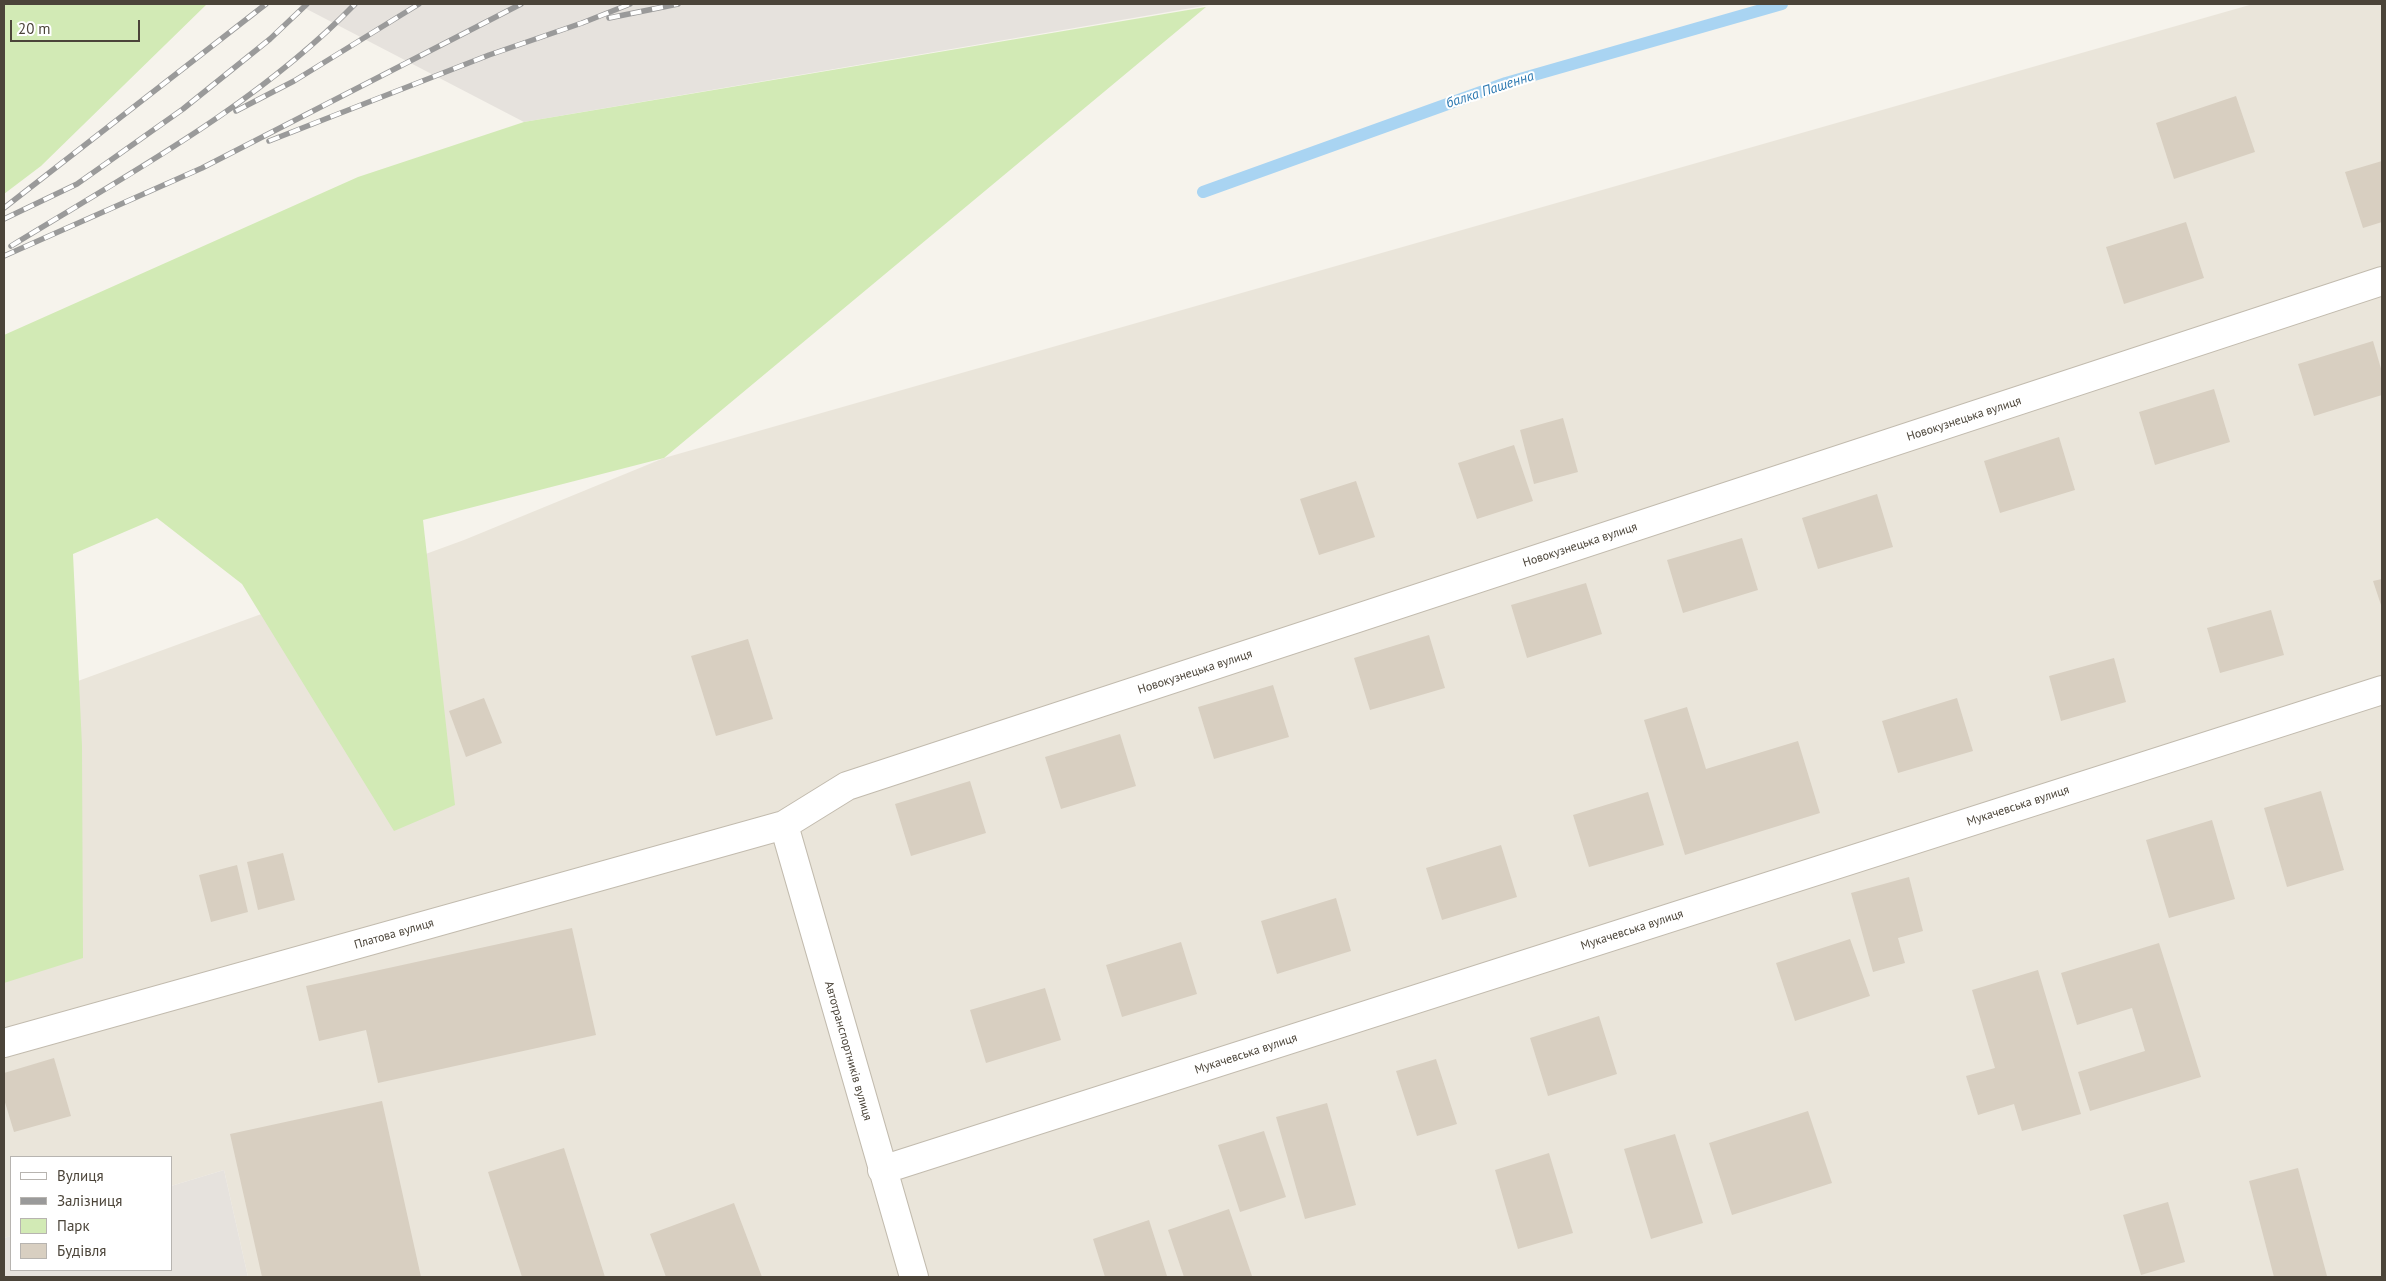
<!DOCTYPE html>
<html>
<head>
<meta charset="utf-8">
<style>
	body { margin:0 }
	#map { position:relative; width:2386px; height:1281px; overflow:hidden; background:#f6f3ec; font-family:"PT Sans",sans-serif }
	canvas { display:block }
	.frame { position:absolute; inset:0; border:5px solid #4b4439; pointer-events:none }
	.legend { position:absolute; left:10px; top:1156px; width:162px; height:115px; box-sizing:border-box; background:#fff; border:1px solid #b7b4b0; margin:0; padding:6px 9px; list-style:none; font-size:15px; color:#4b4439 }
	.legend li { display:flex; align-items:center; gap:10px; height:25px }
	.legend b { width:25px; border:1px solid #b7b4b0 }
	.scale { position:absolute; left:10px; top:20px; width:130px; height:22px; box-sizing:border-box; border:2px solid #4b4439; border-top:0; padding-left:6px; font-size:15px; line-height:18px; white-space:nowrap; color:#4b4439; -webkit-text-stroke:4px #fff; paint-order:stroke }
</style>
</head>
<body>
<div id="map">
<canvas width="2386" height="1281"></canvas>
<div class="frame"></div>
<ul class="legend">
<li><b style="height:6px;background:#fff"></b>Вулиця</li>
<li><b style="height:6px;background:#9a9a9a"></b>Залізниця</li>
<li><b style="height:14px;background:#d2eab5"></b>Парк</li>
<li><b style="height:14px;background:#d8cfc1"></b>Будівля</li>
</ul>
<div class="scale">20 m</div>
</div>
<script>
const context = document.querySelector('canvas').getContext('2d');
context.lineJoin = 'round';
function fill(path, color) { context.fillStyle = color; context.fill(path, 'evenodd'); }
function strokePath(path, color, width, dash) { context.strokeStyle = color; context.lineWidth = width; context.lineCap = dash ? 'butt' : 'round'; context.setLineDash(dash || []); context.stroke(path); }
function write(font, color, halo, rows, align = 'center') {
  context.font = font + ' "PT Sans",sans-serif'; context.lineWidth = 4; context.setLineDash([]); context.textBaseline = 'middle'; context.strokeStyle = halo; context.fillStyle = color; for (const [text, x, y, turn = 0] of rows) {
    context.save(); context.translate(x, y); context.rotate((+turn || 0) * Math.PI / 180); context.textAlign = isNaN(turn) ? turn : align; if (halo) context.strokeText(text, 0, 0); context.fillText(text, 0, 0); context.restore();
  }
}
const residential = new Path2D(`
	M2253,4H2382V1277H248L224,1170L171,1186V1157H11V1236L4,1238V708L464,540L664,458Z`);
const industrial = new Path2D(`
	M297,4H1215L524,122Z
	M224,1170L248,1277H4V1238L11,1236V1270H171V1186Z`);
const green = new Path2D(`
	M4,4H207L41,166L4,194Z
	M1206,7L664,458L423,520L455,805L394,831L242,584L157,518L73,554L82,746L83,958L4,983V335L358,177L524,122Z`);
const stream = new Path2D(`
	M1203,192L1506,83L1782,4`);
const building = new Path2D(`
	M2236,96L2255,152L2174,179L2156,123Z
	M2382,161V222L2363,228L2345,172Z
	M2186,222L2204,278L2124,304L2106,247Z
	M2373,341L2382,372V395L2314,416L2298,364Z
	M2214,389L2230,442L2155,465L2139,412Z
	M1563,418L1578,472L1534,484L1520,430Z
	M2059,437L2075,490L2000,513L1984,461Z
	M1514,445L1533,501L1477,519L1458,463Z
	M1356,481L1375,537L1319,555L1300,499Z
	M1877,494L1893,547L1818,569L1802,518Z
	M1742,538L1758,590L1683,613L1667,560Z
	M2382,579V608L2373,581Z
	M1586,583L1602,634L1527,658L1511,605Z
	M2271,610L2284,655L2220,673L2207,628Z
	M1429,635L1445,688L1370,710L1354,658Z
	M748,639L773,719L716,736L691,656Z
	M2114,658L2126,702L2061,721L2049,676Z
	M1273,685L1289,737L1214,759L1198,707Z
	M484,698L502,743L466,757L449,711Z
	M1957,698L1973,751L1898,773L1882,721Z
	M1687,707L1706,769L1798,741L1820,813L1685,855L1644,720Z
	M1120,734L1136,786L1061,809L1045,757Z
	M970,781L986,833L911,856L895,804Z
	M2321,791L2344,870L2287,887L2264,808Z
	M1648,792L1664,845L1589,867L1573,815Z
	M2212,820L2235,899L2169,918L2146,840Z
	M1501,845L1517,897L1442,920L1426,868Z
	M283,853L295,900L258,910L247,862Z
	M237,865L248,912L211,922L199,875Z
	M1909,877L1923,931L1898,938L1905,963L1873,972L1851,893Z
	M1336,898L1351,951L1277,974L1261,921Z
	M572,928L596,1035L378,1083L366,1030L319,1041L306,986Z
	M1850,939L1870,996L1795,1021L1776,963Z
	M1181,942L1197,994L1122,1017L1106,965Z
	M2159,943L2201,1077L2090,1111L2078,1072L2145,1051L2132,1008L2077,1025L2061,973Z
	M2038,970L2081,1114L2022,1131L2014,1104L1978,1115L1966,1076L1995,1068L1972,990Z
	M1045,988L1061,1040L986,1063L970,1010Z
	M1599,1016L1617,1074L1548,1096L1530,1038Z
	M54,1058L71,1116L14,1132L4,1099V1073Z
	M1436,1059L1457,1124L1417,1136L1396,1071Z
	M382,1101L421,1277H262L230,1134Z
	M1327,1103L1356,1205L1305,1219L1276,1117Z
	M1808,1111L1832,1183L1732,1215L1709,1143Z
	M1264,1131L1286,1197L1240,1212L1218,1145Z
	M1675,1134L1703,1223L1651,1239L1624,1149Z
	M564,1148L605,1277H522L488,1172Z
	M1549,1153L1573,1233L1518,1249L1495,1170Z
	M2298,1168L2327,1276L2323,1277H2274L2249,1181Z
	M2168,1202L2185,1262L2141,1275L2123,1215Z
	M734,1203L762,1277H666L650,1234Z
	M1229,1209L1252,1276L1184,1277L1168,1230Z
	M1149,1220L1167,1276L1105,1277L1093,1239Z`);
const minor = new Path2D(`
	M784,825L914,1277
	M4,1043L784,825L847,786L2382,281
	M882,1170L2382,690`);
const rail = new Path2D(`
	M609,18L678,4
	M236,111L294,81L419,4
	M269,141L489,55L582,23L630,4
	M4,208L266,4
	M4,219L77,184L183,109L270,39L307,4
	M11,246C130,173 257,105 355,4
	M4,256L202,168L521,4`);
const streetNames = [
	["Новокузнецька вулиця",1964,419,-18],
	["Новокузнецька вулиця",1580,545,-18],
	["Новокузнецька вулиця",1195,672,-18],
	["Мукачевська вулиця",2018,806,-18],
	["Мукачевська вулиця",1632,930,-18],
	["Платова вулиця",394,934,-16],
	["Автотранспортників вулиця",848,1051,74],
	["Мукачевська вулиця",1246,1054,-18]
];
const waterNames = [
	["балка Пашенна",1490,90,-18]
];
fill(residential, '#eae5da');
fill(industrial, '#e6e2dd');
fill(green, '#d2eab5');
strokePath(stream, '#a9d4f2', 12);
fill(building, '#d8cfc1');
strokePath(minor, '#c2bbae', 30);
strokePath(minor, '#fff', 28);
strokePath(rail, '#9a9a9a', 5.5);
strokePath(rail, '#fff', 4, [11]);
write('12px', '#4b4439', '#fff', streetNames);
write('italic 14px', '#2e7ab2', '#fff', waterNames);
</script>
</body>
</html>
